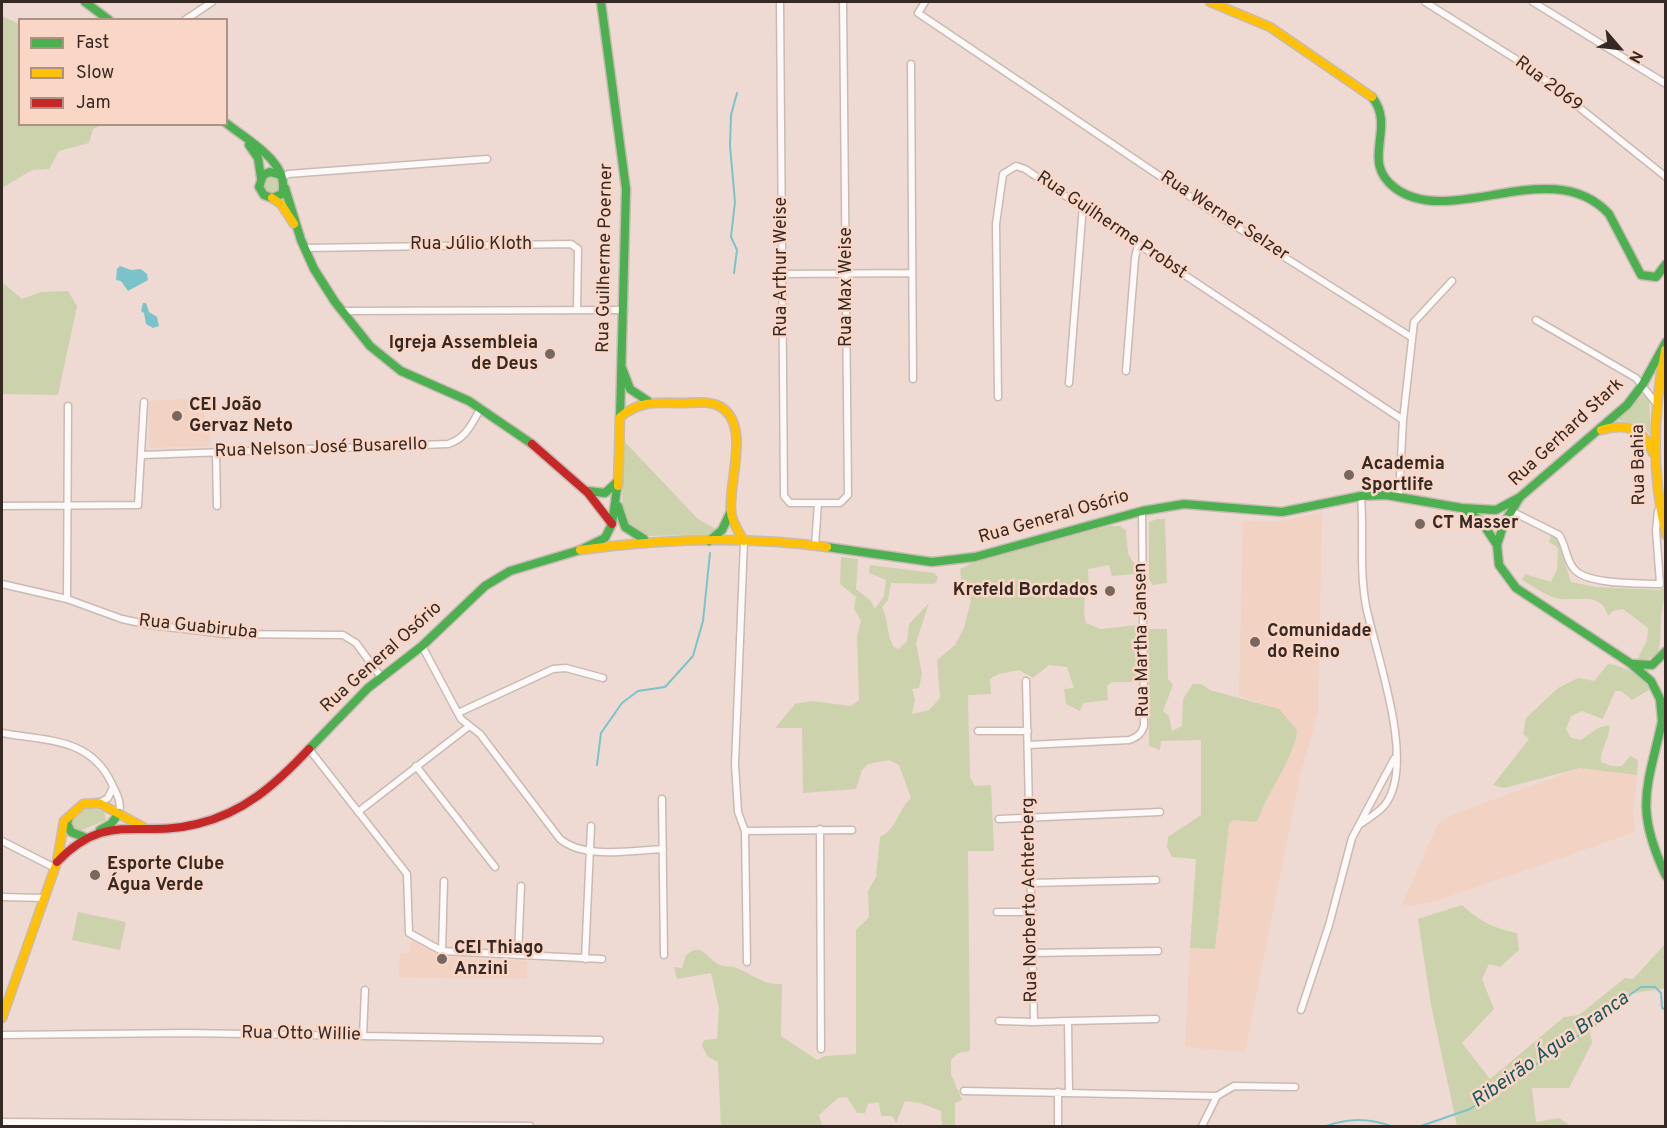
<!DOCTYPE html>
<html>
<head>
<meta charset="utf-8">
<style>
	body { margin:0 }
	#map { position:relative; width:1667px; height:1128px; overflow:hidden; background:#eedad2; font-family:Overpass,sans-serif }
	canvas { display:block }
	.frame { position:absolute; inset:0; border:3px solid #362923; pointer-events:none }
	.legend { position:absolute; left:18px; top:18px; width:210px; height:108px; box-sizing:border-box; background:#fad6c6; border:2px solid #ac9185; margin:0; padding:8px 10px; list-style:none; font-size:18px; color:#362923 }
	.legend li { display:flex; align-items:center; gap:12px; height:30px }
	.legend b { width:30px; border:2px solid #ac9185 }
	.north { position:absolute; left:1589px; top:18px; width:60px; height:60px; -webkit-text-stroke:4px #fad6c6; paint-order:stroke; rotate:118deg; font-size:16px; font-weight:700; line-height:24px; text-align:center; color:#362923 }
	.north::after { content:''; display:block; margin:auto; width:21px; height:27px; background:#362923; clip-path:polygon(50% 0,100% 100%,50% 72%,0 100%) }
</style>
</head>
<body>
<div id="map">
<canvas width="1667" height="1128"></canvas>
<div class="frame"></div>
<ul class="legend">
<li><b style="height:8px;background:#4caf50"></b>Fast</li>
<li><b style="height:8px;background:#ffc107"></b>Slow</li>
<li><b style="height:8px;background:#c62828"></b>Jam</li>
</ul>
<div class="north">N</div>
</div>
<script>
const context = document.querySelector('canvas').getContext('2d');
context.lineJoin = 'round';
function fill(path, color) { context.fillStyle = color; context.fill(path, 'evenodd'); }
function strokePath(path, color, width, dash) { context.strokeStyle = color; context.lineWidth = width; context.lineCap = dash ? 'butt' : 'round'; context.setLineDash(dash || []); context.stroke(path); }
function write(font, color, halo, rows, align = 'center') {
  context.font = font + ' Overpass,sans-serif'; context.lineWidth = 5; context.setLineDash([]); context.textBaseline = 'middle'; context.strokeStyle = halo; context.fillStyle = color; for (const [text, x, y, turn = 0] of rows) {
    context.save(); context.translate(x, y); context.rotate((+turn || 0) * Math.PI / 180); context.textAlign = isNaN(turn) ? turn : align; if (halo) context.strokeText(text, 0, 0); context.fillText(text, 0, 0); context.restore();
  }
}
const built = new Path2D(`
	M199,398L210,432V446L149,448V401Z
	M1322,513L1318,712L1301,772L1245,1052L1185,1047L1190,948L1215,949L1229,824L1233,820L1256,822L1259,819L1276,779L1293,748L1269,706L1239,696L1243,521L1276,522Z
	M1580,768L1637,775L1633,813L1635,832L1436,901L1411,906L1402,904L1438,824L1454,814Z
	M411,940L442,957L527,961V979L399,977L400,954L410,953Z`);
const green = new Path2D(`
	M2,16L19,24L20,124L102,125L93,129L89,143L59,151L49,169L32,170L2,188Z
	M264 185a8 8 0 1 1 16 0a8 8 0 1 1-16 0Z
	M2,282L22,299L41,292L68,291L77,306L58,395L2,394Z
	M1644,393L1649,400L1651,435L1642,426L1618,420Z
	M624,441L698,519L716,529L707,535L643,536L635,533L622,515Z
	M1157,519H1165L1167,583L1153,585L1149,579V522Z
	M1109,526H1120L1126,530L1128,553L1137,569L1136,574L1112,576L1109,565L1088,569L1089,591L1085,592L1084,612L1086,623L1101,629L1138,625V682H1112L1107,686L1108,700L1083,703L1080,711L1066,704L1064,689L1074,688L1067,667L1049,665L1033,678L1019,670L999,674L990,679L991,694L968,695L970,777L975,786L991,785L994,851H968L970,1051L958,1053L951,1060V1074L962,1100L955,1103V1126H942L941,1111L920,1103L905,1101L896,1123L892,1116H881L879,1102L868,1104L865,1113H857L847,1097L838,1098L819,1115L822,1126H721L718,1062L708,1057L702,1046L704,1040L717,1039L719,1008L711,973L677,979L674,967L682,968L686,955C703,941 706,959 720,965C725,967 730,966 734,967C751,973 764,986 782,984L781,1036L817,1060L825,1056L856,1054V930L869,917L868,891L876,877L880,837C898,828 897,811 911,798L899,765L889,760L868,764L862,770L856,789L803,793L802,728H775L795,704L811,701L851,706L859,700L857,636L861,621L854,609L856,597L840,584L841,557L858,559L856,589L870,600L875,609L884,596L886,580L869,573L870,565L934,573L938,577L936,583L933,584L891,583L888,600L882,607C889,620 886,635 894,647L899,649L907,641L909,624L929,603L916,643L922,674L919,688L912,689L915,700L912,714L929,710L940,698L937,660L955,645L964,628L971,600L962,590L960,569L972,563Z
	M1551,536L1557,538L1571,582L1596,587L1659,590L1665,587C1665,599 1661,609 1661,621C1660,634 1662,643 1656,655L1641,662L1638,658L1647,640L1648,628L1623,609L1613,611L1608,616C1601,589 1573,603 1555,598C1544,594 1532,586 1522,580L1525,574L1551,582L1557,569L1558,548L1549,542Z
	M1148,629H1167L1168,679L1173,685L1163,711L1169,716L1172,731L1182,726L1183,699L1193,684H1201L1210,690L1279,709L1297,730C1296,755 1268,791 1259,818L1256,822L1233,820L1229,824L1215,949L1190,948L1196,859L1172,857L1167,847L1168,837L1201,815V740L1161,741L1160,750L1149,746Z
	M1608,664C1621,665 1646,676 1649,690L1632,700L1621,691H1615L1603,719L1582,711L1571,716L1566,729L1571,738L1581,740L1598,728L1609,725C1611,738 1600,748 1601,762L1612,766H1622L1630,756L1638,760L1637,775L1580,768L1504,788L1493,785L1529,739L1523,734L1526,718L1558,688L1578,678L1594,681Z
	M90,808L104,811L106,820L82,830L73,828L71,822L76,813Z
	M1462,905C1479,921 1495,929 1517,933L1519,950L1500,967L1489,964L1482,979L1494,1009L1462,1043L1490,1079L1564,1017L1579,1015L1625,978L1633,979L1665,944V988L1629,994L1590,1032L1592,1043L1569,1088H1532L1536,1122L1559,1118L1571,1126H1457L1431,1005L1418,919Z
	M78,912L126,922L120,950L72,940Z`);
const water = new Path2D(`
	M120,266L131,270L141,269L147,274L148,280L128,291L121,281L116,280L117,269Z
	M143,303H146L149,312L157,317L159,326L153,328L146,324L144,313L141,311Z`);
const stream = new Path2D(`
	M734,273L737,250L731,237L735,202L730,146L731,115L737,93
	M597,765L601,733L622,703L638,691L665,687L693,656L703,621L710,553
	M1326,1126C1349,1118 1368,1118 1391,1126
	M1421,1126L1470,1109L1600,1021L1631,994L1641,987H1655L1661,993L1662,1008L1666,1010`);
const street = new Path2D(`
	M780,2L784,496L790,503H840L848,495L843,2
	M925,2L918,13L1213,212L1411,337
	M1425,2L1530,68L1666,177
	M1533,2L1666,84
	M185,20L212,2
	M911,64L913,379
	M283,177L288,174L487,159
	M304,248L571,244L578,249L577,309
	M781,274L912,273
	M343,311L624,310
	M1536,320L1636,378L1655,402
	M1126,371L1135,258L1138,245
	M1069,383L1083,205
	M998,397L996,224L1003,174L1016,166L1025,169L1403,420
	M216,452L217,506
	M142,455L448,444C466,439 472,423 481,408
	M1399,495L1403,420L1414,322L1452,281
	M2,506L138,505L144,402
	M1511,511L1559,535C1566,545 1566,560 1574,569C1587,585 1640,583 1660,584L1656,530L1658,511
	M744,541L735,764L738,812L745,831L747,962
	M815,546L818,503
	M2,584L67,599L122,619L150,625L226,634L343,635L356,643L381,677
	M67,599L68,406
	M422,646L461,719L480,734L560,839C585,860 632,850 663,849
	M1026,681L1034,1022L1068,1021L1069,1093
	M458,713L553,669L566,668L603,678
	M978,731H1028
	M2,733C45,741 89,737 111,782C116,793 122,801 119,813
	M1028,745L1129,740C1138,737 1141,734 1144,726L1142,511
	M309,749L407,874L409,933L442,951L602,959
	M416,766L495,867
	M662,799L664,955
	M99,803L108,798L113,787
	M358,812L468,727
	M999,819L1160,812
	M1359,825C1368,818 1381,812 1387,802C1415,758 1376,655 1366,606C1359,569 1364,533 1361,496
	M820,829L821,1049
	M745,831L852,830
	M2,841L55,868
	M1031,883L1156,880
	M2,897L44,898
	M997,912H1032
	M442,951L444,881
	M1032,953L1158,951
	M518,955L521,886
	M585,959L591,826
	M1301,1010L1329,925L1352,838L1394,759
	M999,1021L1034,1022
	M1068,1021L1156,1019
	M2,1035L187,1033L600,1040
	M363,1036L365,990
	M964,1091L1217,1096L1234,1086L1295,1087
	M2,1122L530,1126
	M1058,1126V1092
	M1202,1126L1217,1096`);
const fast = new Path2D(`
	M85,2L109,20
	M601,2L626,189L620,417
	M1372,97C1397,128 1359,161 1395,188C1451,230 1552,152 1609,214L1641,275L1656,277L1666,264
	M226,123C247,140 291,163 282,194L272,198L264,195L259,187L263,175L270,172L281,175
	M249,145L258,158L261,178
	M285,188L301,240L314,269L335,302L370,346L401,371L469,401L532,444
	M622,368L630,389L648,401
	M588,491L605,493L618,481
	M618,506L625,527L644,539
	M1464,509L1481,521L1497,545
	M709,541L722,530L731,511
	M827,547L932,562L975,557L1142,511L1184,504L1282,512L1361,496L1386,495L1462,508L1496,510L1520,497
	M1633,664L1652,665L1666,651
	M1663,717C1648,787 1633,806 1666,876
	M1662,720L1660,699L1651,681L1630,663L1516,588L1499,565L1497,545L1504,523L1520,497L1627,405L1643,384L1666,342
	M309,749L368,688L422,646L485,586L510,571L580,550L605,538L612,524L618,481
	M69,817L67,823L71,832L84,837
	M100,830L111,824L119,813`);
const slow = new Path2D(`
	M1210,2L1270,27L1372,97
	M272,198L281,204L294,224
	M1665,350C1653,412 1651,473 1666,535
	M1601,430C1625,423 1644,428 1653,453
	M618,486L620,417C639,401 656,402 680,403C693,403 710,400 721,407C751,426 728,482 731,512C732,523 739,532 744,541
	M580,550C661,539 746,536 827,547
	M2,1018L57,862L64,821L83,804L99,803L143,827`);
const jam = new Path2D(`
	M532,444L588,493L612,524
	M57,862C107,810 138,839 197,824C244,813 276,784 309,749`);
const markers = [
	[550,354,6,"#766760"],
	[177,416,6,"#766760"],
	[1349,475,6,"#766760"],
	[1420,524,6,"#766760"],
	[1110,591,6,"#766760"],
	[1255,642,6,"#766760"],
	[95,875,6,"#766760"],
	[442,959,6,"#766760"]
];
const streetNames = [
	["Rua 2069",1548,85,37],
	["Rua Werner Selzer",1224,217,33],
	["Rua Guilherme Probst",1111,226,34],
	["Rua Júlio Kloth",471,245],
	["Rua Guilherme Poerner",606,258,-89],
	["Rua Arthur Weise",782,267,-90],
	["Rua Max Weise",847,287,-90],
	["Rua Gerhard Stark",1567,433,-43],
	["Rua Nelson José Busarello",321,449,-2],
	["Rua Bahia",1640,465,-91],
	["Rua General Osório",1054,518,-16],
	["Rua Guabiruba",198,628,6],
	["Rua Martha Jansen",1143,640,-91],
	["Rua General Osório",382,658,-42],
	["Rua Norberto Achterberg",1031,900,-91],
	["Rua Otto Willie",301,1035,1]
];
const poiNames = [
	["Igreja Assembleia",538,344,"right"],
	["de Deus",538,365,"right"],
	["CEI João",189,406],
	["Gervaz Neto",189,427],
	["Academia",1361,465],
	["Sportlife",1361,486],
	["CT Masser",1432,524],
	["Krefeld Bordados",1098,591,"right"],
	["Comunidade",1267,632],
	["do Reino",1267,653],
	["Esporte Clube",107,865],
	["Água Verde",107,886],
	["CEI Thiago",454,949],
	["Anzini",454,970]
];
const waterNames = [
	["Ribeirão Água Branca",1551,1051,-35]
];
fill(built, '#f2d2c3');
fill(green, '#ccd2ac');
fill(water, '#7bc3ca');
strokePath(stream, '#7bc3ca', 2);
strokePath(street, '#c9bab3', 9);
strokePath(fast, '#c9bab3', 11);
strokePath(slow, '#c9bab3', 11);
strokePath(jam, '#c9bab3', 11);
strokePath(street, '#fcf9f8', 6);
strokePath(fast, '#4caf50', 8);
strokePath(slow, '#ffc107', 8);
strokePath(jam, '#c62828', 8);
for (const [x, y, r, color] of markers) { const dot = new Path2D(); dot.arc(x, y, r, 0, 2 * Math.PI); context.fillStyle = color; context.fill(dot); strokePath(dot, '#fad6c6', 2); }
write('18px', '#362923', '#fad6c6', streetNames);
write('bold 18px', '#362923', '#fad6c6', poiNames, 'left');
write('italic 20px', '#18565e', '#fad6c6', waterNames);
</script>
</body>
</html>
